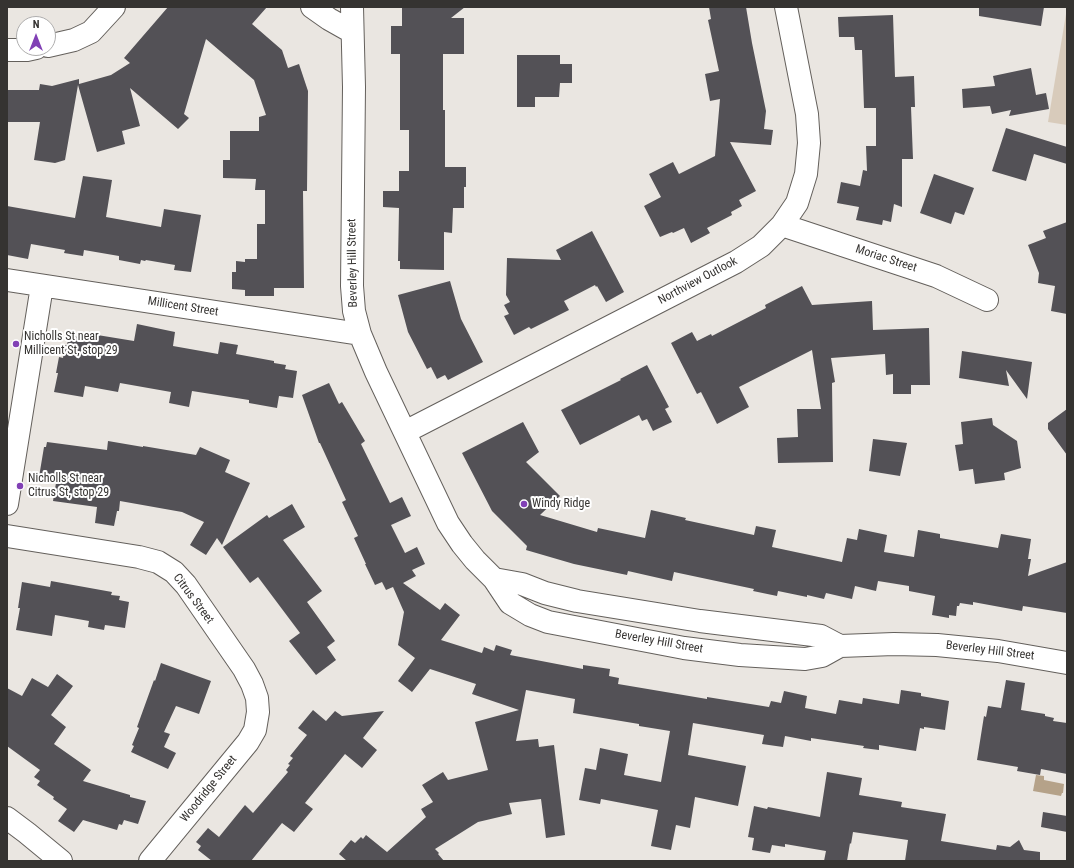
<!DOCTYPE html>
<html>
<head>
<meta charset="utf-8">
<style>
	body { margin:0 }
	#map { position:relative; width:1074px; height:868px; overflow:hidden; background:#eae6e1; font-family:"Roboto Condensed",sans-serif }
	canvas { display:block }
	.frame { position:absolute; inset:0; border:8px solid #353331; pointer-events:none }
	.north { position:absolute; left:16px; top:16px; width:40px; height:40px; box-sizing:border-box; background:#fff; border:1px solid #aeadad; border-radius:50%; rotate:0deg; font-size:11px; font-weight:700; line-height:16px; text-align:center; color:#353331 }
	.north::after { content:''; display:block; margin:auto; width:14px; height:18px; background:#8140b5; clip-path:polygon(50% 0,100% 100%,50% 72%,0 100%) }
</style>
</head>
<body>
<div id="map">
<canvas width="1074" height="868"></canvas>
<div class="frame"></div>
<div class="north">N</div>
</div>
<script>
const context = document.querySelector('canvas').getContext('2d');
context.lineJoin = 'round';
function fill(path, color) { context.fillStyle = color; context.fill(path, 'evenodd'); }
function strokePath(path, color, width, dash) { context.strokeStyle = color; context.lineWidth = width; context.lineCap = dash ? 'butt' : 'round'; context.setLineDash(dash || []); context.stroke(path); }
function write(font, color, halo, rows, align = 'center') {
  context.font = font + ' "Roboto Condensed",sans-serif'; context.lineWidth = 4; context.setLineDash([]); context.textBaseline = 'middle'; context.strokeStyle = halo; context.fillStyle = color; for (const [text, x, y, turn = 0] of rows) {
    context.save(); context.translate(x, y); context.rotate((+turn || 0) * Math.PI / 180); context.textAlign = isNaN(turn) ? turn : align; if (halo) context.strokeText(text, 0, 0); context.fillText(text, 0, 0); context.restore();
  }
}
const green = new Path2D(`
	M1067,8V125L1048,122Z`);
const water = new Path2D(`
	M1036,775L1044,776V780L1064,784L1063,793H1062L1061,796L1033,791Z`);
const building = new Path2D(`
	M168,7H267L252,24L282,50L288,68L299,64L308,91L307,191H303L304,288H274V296H245V290L232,289V272H236V261L245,262V259H257V224H265V190H255L256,179L223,178V160H230V131H259V117L266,115L254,80L206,39L184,114L189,118L178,129L130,88L140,126L122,131L125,144L97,152L78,85L65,160L55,163L34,160L40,122H7V90H39L40,84L52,86L79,79V84L111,75L130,63L124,58Z
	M402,7H465L451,18H464V54H443V110H445V167H466V187H464V208H453L452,233L444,232V270L400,269V261H398L399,208L383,207V191H399V171H409V130H400V54H391V26H402Z
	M709,7H746L752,43L766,111L764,129L773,130L771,145L730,142L756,191L739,200L742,206L731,212L732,215L707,228L710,233L691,243L684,228L673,233L672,232L660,237L644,206L661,197L649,174L673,162L679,174L715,156L720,99L710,101L705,74L719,71L708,20L711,19Z
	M979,7H1044L1041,26L979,16Z
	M893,15L895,77L914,76L915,107H911L913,159H902V207L894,204L891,222L883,220L882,225L856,220L859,207L837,203L841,182L860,186L863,170L867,171L866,146H876V108H864L862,50H855L854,37H839L838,17Z
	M517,55H560V64H572V83H560L559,97H535V107H517Z
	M1031,68L1036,95L1046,93L1049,109L1009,116L1011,110L992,114L990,106L963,108L962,89L995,86L993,76Z
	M1006,128L1067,147V164L1034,154L1026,181L992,171Z
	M934,174L974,188L964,215L955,212L951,224L920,213Z
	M83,176L112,180L106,217L161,227L164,209L201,215L191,272L174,270L175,265L146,260L145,261L141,260L140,264L119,260V256L84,250L83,256L64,253L65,250L31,244L28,259L7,255V206L75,218Z
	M1067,222V314L1051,311L1055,286L1038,283L1039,273L1028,245L1046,238L1043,231Z
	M592,231L624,292L606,302L597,286L596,287L595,285L564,301L569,310L531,329L529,327L514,335L504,316L509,314L504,305L510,302L506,295L507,258L561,260L556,250Z
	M450,281L461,319L483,362L448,380L445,375L437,379L431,367L427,369L408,332L398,295Z
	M802,286L812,305L872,301L873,330L929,328L930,385H911V394H893V374L886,375L885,354L831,358L835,382L832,383L833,462L778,463L777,438L798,437L797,409H821L812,350L739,387L749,407L717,424L701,392L697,394L671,343L692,332L697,341L711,334L712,336L766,308L765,305Z
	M137,324L175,332L173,346L218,354L220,342L238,345L236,354L274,361V363L286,365L285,369L297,371L293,398L279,396L277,408L249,403V400L192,391L189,407L169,403L171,392L120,383L118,392L85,386L83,397L54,392L58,373H56L59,357L63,358L65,345H67L69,335L78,337L79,332L134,341Z
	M962,351L1032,362L1027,399L1006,370L1009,386L959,378Z
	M647,365L669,407L665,409L672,422L653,431L647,419L642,421L639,415L580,445L561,410L621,380L620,379Z
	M329,383L339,404L342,402L365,441L361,444L390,503L402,497L411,516L391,525L405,553L417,547L425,564L412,570L416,576L403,583L440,610L445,603L460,615L441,640L482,653L484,647L494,651L496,645L512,650L510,655L583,669V665L610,669L609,676L619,678L618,684L707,699V697L769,707L771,701L781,703L784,691L807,696L805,708L836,714L839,700L862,704L863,698L899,704L901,690L921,693V696L949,701L945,730L924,727V729L920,728L916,751L879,745V750L863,748L864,746L811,738V741L785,736L783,747L762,744L764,735L693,723L688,755L746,766L738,806L695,797L690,828L676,825L671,850L651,846L658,810L601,799L600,804L579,800L585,768L596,770L600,748L628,754L624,775L661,782L670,731L639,726V724L573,713L575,699L526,690L516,741L538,739L539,747L554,745L565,835L546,838L541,799L509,803L512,814L478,822L435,849L439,853L438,854L444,861H347L339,854L351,840L355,843L361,837L363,839L366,835L387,852L426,817L421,809L433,802L422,785L443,772L448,780L488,770L475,722L519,710L472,694L476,684L430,669L412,692L398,681L415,658L398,645L404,612L393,587L386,590L382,582L375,585L365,564H366L354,538L358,536L342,502L346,500L320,443H319L302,395Z
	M1067,409V455L1048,429V423Z
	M992,418L993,425L1017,441L1021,468L1004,473L1005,480L975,484L973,469L959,471L955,445L963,444L961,422Z
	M523,422L539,452L526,462L560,496L540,515L597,532L598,528L645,538L651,510L686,518L685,520L754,535L756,526L776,530L772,547L842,562L847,538L857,540L859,529L887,535L884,552L914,557L918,530L940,534V538L998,548L1001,534L1031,539L1028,559H1031L1028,576L1067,562V613L1023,606L1022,611L973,602V605L960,603L959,606H957L956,616L949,615V618L932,615L935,596L909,591V586L878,581L876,591L855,586L852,599L826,593L824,599L807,595V597L778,591L777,596L753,591L754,589L674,572L672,581L628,571L627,575L574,564L526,550L527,546L492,511L462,453Z
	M873,439L907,443L900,476L869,471Z
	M108,441L143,447V446L196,455L200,447L230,460L225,472L250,483L222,545L217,538L206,555L190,545L204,522L182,512L120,501L119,511H117L114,526L95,523L97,507L53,501L56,483H52L53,479L39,477L44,447H46L47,442L107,450Z
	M292,504L305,527L283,540L322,591L307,602L335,641L327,647L336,660L316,675L289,641L300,633L258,577L250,583L223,547L267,515L269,518Z
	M51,581L112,592L111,595L120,596L119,600L129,602L125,628L105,625L104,630L88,627L89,621L55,615L52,636L16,630L20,608H18L22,582L50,587Z
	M161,663L211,681L199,714L176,706L164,732L170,734L164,747L176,753L168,769L131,752L134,746L132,745L139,728L137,727L154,680L155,681Z
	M57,674L73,686L51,715L66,727L54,744L91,770L83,781L130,795V797L146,801L138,824L124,820L122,825L119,824L117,830L83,820L74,832L58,821L67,809L53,799L54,797L37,785L40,781L34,777L40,770L7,746V688L22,696L32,678L48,687Z
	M1006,680L1025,683L1021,710L1045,714V716L1054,718L1053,721L1067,723V774L1041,769L1040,775L1017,771L1018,767L977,760L984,716L986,717L988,706L1001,708Z
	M313,710L326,721L335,711L342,716L384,711L363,738L377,750L362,768L345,754L305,803L313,809L294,832L282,823L251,861H212L198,850L201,846L196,842L208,828L219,837L245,805L253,813L288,772L286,770L290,765L288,764L293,758L290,756L307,735L298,728Z
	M827,772L862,778L859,795L902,802L901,807L946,814L941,841L996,850L997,845L1010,847L1019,840L1024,850L1040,852V861H905L908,840L853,832L851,844L850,843L847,861H824L826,851L785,844V847L772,845L770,853L752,850L754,838L748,837L754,806L767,809L768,807L820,817Z
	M1043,812L1067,816V832L1041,827Z`);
const minor = new Path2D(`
	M312,7L329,19L352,32
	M352,7L354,87L352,286L354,311L360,334L376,372L448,523L462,544L475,560L494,579L510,603L530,615L548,622L684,648L740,655L805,659L822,656L840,646L894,644L937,645L998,651L1067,663
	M48,46L74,40L91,32L114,7
	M7,50H27L36,48
	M782,225L936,276L987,300
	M7,280L360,334
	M405,432L736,262L761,246L782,225L797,203L806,174L809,143L807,114L786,7
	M7,504L42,286
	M7,536L139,557L158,562L174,572L186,585L244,669L252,684L257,698L258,712L255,730L248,742L150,861
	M494,579L522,584L545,593L577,601L700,621L821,636L840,646
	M7,818L27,833L61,861`);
const markers = [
	[16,344,4,"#8140b5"],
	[20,486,4,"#8140b5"],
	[524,504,4,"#8140b5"]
];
const streetNames = [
	["Moriac Street",886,259,18],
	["Beverley Hill Street",353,263,-91],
	["Northview Outlook",698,281,-28],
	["Millicent Street",183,307,9],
	["Citrus Street",193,599,53],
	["Beverley Hill Street",659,642,10],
	["Beverley Hill Street",990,651,7],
	["Woodridge Street",209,789,-51]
];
const poiNames = [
	["Nicholls St near",24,337],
	["Millicent St, stop 29",24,351],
	["Nicholls St near",28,479],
	["Citrus St, stop 29",28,493],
	["Windy Ridge",532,504]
];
fill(green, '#d8cbbb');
fill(water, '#b5a289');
fill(building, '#535156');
strokePath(minor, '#64605c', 24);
strokePath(minor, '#fff', 22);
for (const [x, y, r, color] of markers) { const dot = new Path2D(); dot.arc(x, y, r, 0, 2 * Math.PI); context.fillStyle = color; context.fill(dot); strokePath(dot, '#fff', 1.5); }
write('12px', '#353331', '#fff', streetNames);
write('12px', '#353331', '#fff', poiNames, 'left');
</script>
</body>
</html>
